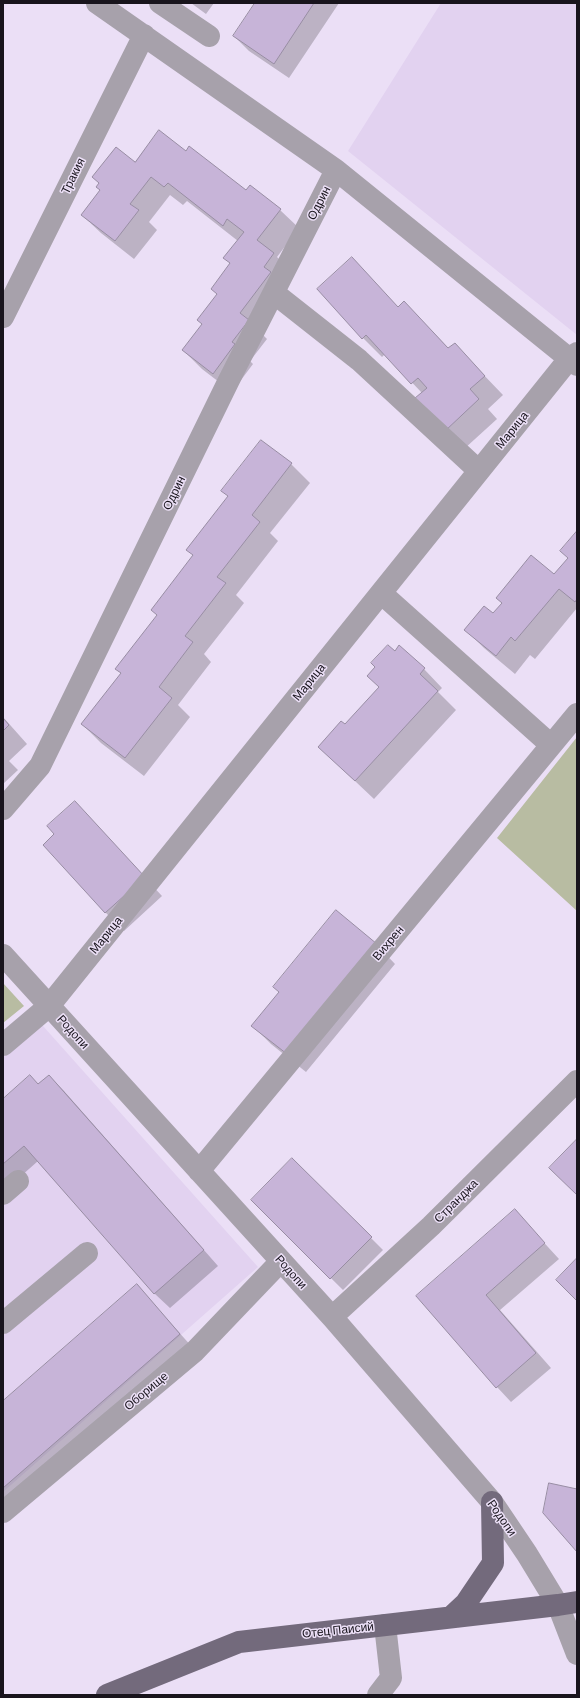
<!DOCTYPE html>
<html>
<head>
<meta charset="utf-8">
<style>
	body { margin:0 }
	#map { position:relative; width:580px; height:1698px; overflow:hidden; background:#ebdff6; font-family:Barlow,sans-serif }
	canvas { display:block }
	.frame { position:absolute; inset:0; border:4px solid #18141c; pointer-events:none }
</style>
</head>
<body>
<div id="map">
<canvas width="580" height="1698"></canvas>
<div class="frame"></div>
</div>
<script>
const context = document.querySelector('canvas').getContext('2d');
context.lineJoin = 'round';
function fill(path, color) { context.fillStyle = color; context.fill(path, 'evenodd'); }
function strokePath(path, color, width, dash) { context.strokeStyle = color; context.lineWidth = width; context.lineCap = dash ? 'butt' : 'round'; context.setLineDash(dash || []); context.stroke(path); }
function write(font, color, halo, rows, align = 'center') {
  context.font = font + ' Barlow,sans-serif'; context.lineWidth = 3; context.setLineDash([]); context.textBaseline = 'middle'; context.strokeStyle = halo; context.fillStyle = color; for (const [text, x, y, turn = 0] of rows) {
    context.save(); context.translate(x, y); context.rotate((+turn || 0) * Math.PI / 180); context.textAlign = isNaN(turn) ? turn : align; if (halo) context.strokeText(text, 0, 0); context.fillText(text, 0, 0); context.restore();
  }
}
const built = new Path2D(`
	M441,3H577V335L348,151Z
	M35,1017L258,1267L3,1492V1047Z`);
const green = new Path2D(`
	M577,737V911L497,838Z
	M3,983L24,1006L3,1023Z`);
const shadow = new Path2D(`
	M191,3H214L206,14Z
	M256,3H339L289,78L249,51L234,36Z
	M186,152L246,192L280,210L299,228L277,257L292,272L259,331L267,339L250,361L253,364L232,392L202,369L183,350L203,325L217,294L212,289L231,264L225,258L238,241L187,201L183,205L170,195L149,222L157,230L134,259L101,233L82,215L135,163Z
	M318,289L398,308L404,302L449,349L454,344L503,395L488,409L497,419L464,449L446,430L422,393L385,354L382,357L363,338Z
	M291,464L310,483L270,533L278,541L236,595L244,603L204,654L211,662L178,705L190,717L144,776L101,743L82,724L122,674L116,669L158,615L194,556L188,550L229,497L223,491Z
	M577,533V608L535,659L530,655L515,674L484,648L466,630L493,615L554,576L569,558Z
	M395,652L424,669L442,688L438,692L456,710L374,799L319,747L345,726L380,688Z
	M3,717L27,744L9,761L18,770L3,784Z
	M75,802L162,896L124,931L105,912L56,835Z
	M377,945L395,964L306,1072L271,1044L253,1026Z
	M49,1076L64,1091L218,1266L170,1308L155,1294L38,1161L3,1192V1101L39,1085Z
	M292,1159L383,1250L343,1290L252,1200Z
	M515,1211L559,1259L500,1310L551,1368L511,1402L497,1387L417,1296Z
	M137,1286L194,1349L3,1515V1402Z`);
const building = new Path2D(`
	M255,3H314L274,64L233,36Z
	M159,130L186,151L189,146L246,190L250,185L281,209L257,240L274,253L264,267L271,272L240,313L249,320L232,342L235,344L213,374L182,350L202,324L197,320L217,294L211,289L230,263L223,258L244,232L227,219L223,226L168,183L164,187L151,177L130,204L139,210L115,241L81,215L100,190L96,187L99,183L92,177L116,147L135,162Z
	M352,257L398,307L404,301L448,348L455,343L485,376L470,389L479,399L445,431L415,398L427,388L418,378L411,384L366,335L362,339L317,289Z
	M261,440L292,463L252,515L260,522L217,577L226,583L185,636L193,642L159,687L172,698L125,758L81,724L121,673L115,669L157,615L151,610L193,555L186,550L228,496L221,491Z
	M577,531V599L575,602L559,589L515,641L511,637L496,656L464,630L484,606L493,613L502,603L496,598L531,555L554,574L568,558L560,551Z
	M388,645L395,651L399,645L425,668L420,674L438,691L355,781L318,747L341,721L345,724L379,687L367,676L375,667L371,663Z
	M3,718L9,725L3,731Z
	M75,801L145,877L105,913L43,845L54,834L47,826Z
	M336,910L377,944L287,1054L251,1026L279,992L273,987Z
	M30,1075L38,1084L49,1075L204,1250L154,1294L24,1146L3,1164V1099Z
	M577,1139V1195L549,1168Z
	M292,1158L372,1237L330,1279L251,1200Z
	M515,1209L545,1243L486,1295L536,1353L496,1388L416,1296Z
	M577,1258V1301L556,1280Z
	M137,1284L180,1334L3,1488V1401Z
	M549,1483L577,1489V1552L543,1513Z`);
const minor = new Path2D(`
	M97,3L336,170L577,365
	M160,3L209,36
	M274,293L359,360L479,471
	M3,317L144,35
	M381,593L551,745
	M3,809L40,766L229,380L336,170
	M3,955L332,1317L492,1502L527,1554L558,1605L577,1654
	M3,1045L49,1006L569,359L577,353
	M199,1171L577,714
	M3,1194L18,1181
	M332,1317L431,1226L577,1081
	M3,1323L87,1253
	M3,1512L195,1351L281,1261
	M378,1695L391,1678L385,1625`);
const major = new Path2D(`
	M451,1617L466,1603L493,1563L492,1502
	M107,1695L239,1642L558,1605L577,1602`);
const streetNames = [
	["Тракия",73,176,-64],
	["Одрин",319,203,-63],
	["Марица",512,430,-51],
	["Одрин",174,493,-64],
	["Марица",309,682,-51],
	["Марица",106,935,-51],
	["Вихрен",388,943,-50],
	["Родопи",73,1032,48],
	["Странджа",456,1201,-45],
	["Родопи",291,1272,48],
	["Оборище",146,1391,-40],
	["Родопи",502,1518,55],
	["Отец Паисий",338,1630,-6]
];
fill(built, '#e2d2f0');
fill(green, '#b8bca2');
fill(shadow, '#0003');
fill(building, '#c7b4d8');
strokePath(building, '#988da3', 1);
strokePath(minor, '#a7a1ab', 22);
strokePath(major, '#736a7c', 22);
write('12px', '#18141c', '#ebdff6', streetNames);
</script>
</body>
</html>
